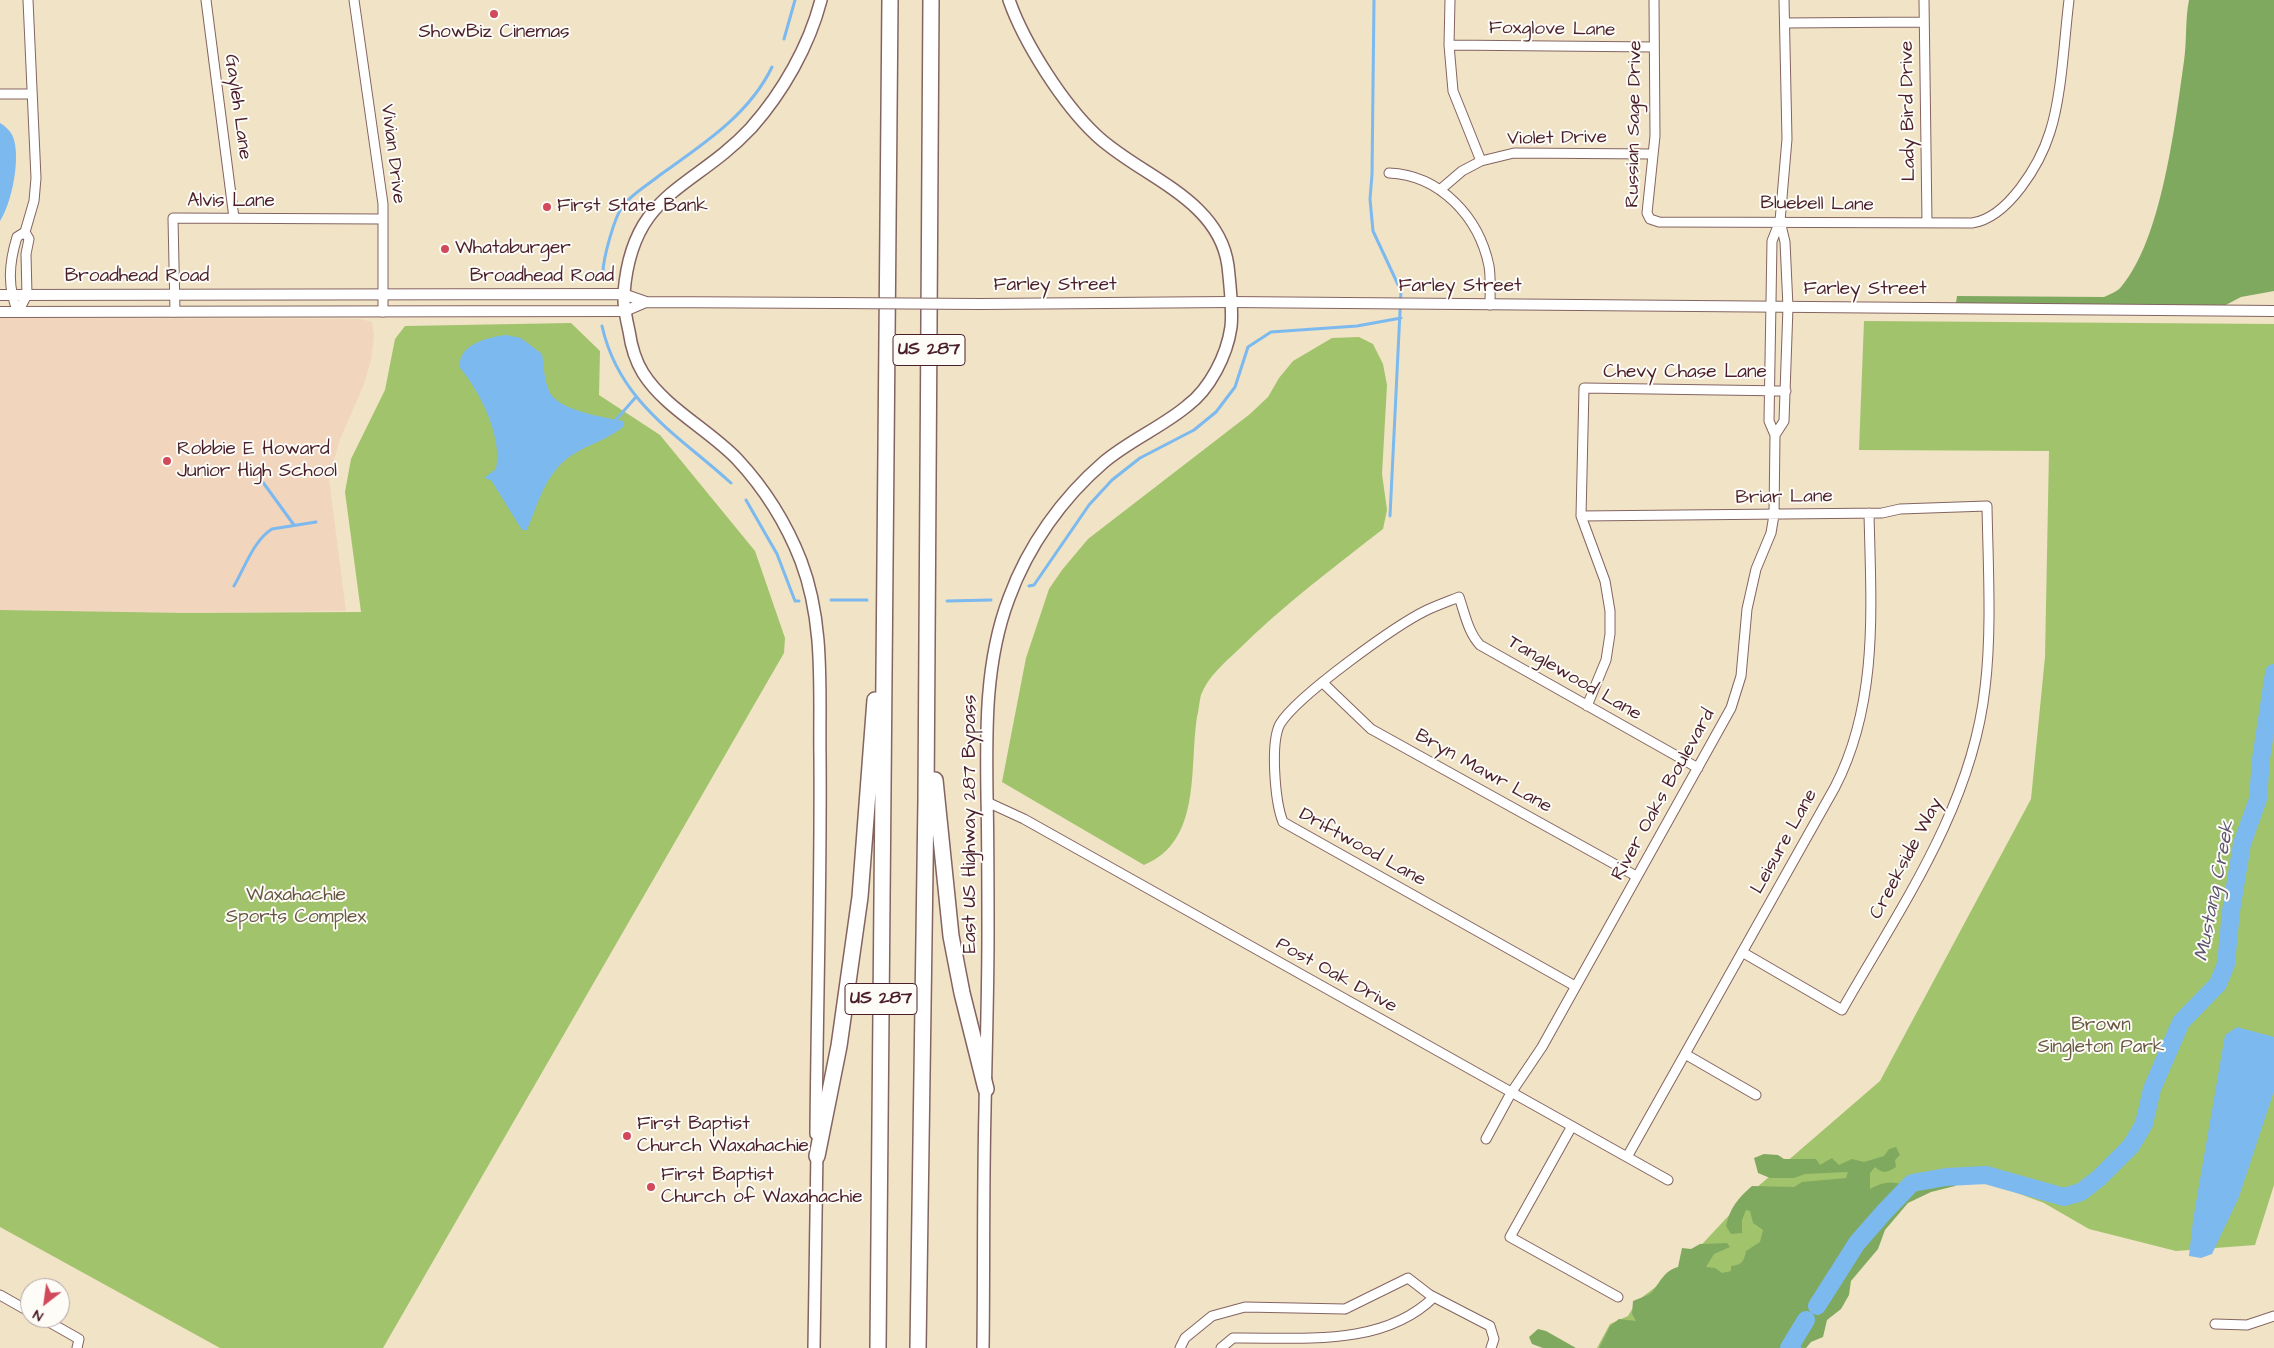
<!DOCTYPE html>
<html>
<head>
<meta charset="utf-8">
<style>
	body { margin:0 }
	#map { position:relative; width:2274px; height:1348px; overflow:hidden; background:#f0e3c6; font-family:"Architects Daughter",sans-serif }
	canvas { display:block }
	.north { position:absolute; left:20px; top:1278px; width:50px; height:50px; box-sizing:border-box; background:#fdfcf7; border:1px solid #b5a4a5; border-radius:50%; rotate:210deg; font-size:14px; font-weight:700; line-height:20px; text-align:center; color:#4a1f2b }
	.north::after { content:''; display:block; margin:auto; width:18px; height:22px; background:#d1495b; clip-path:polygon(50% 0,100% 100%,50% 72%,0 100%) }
</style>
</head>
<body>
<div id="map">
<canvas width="2274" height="1348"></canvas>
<div class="north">N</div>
</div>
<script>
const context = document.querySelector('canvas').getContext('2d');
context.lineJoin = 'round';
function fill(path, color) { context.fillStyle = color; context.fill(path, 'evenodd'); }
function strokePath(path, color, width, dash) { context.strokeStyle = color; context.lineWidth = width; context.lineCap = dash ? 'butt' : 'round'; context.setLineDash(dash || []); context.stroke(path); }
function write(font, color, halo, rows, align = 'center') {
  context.font = font + ' "Architects Daughter",sans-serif'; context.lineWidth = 4; context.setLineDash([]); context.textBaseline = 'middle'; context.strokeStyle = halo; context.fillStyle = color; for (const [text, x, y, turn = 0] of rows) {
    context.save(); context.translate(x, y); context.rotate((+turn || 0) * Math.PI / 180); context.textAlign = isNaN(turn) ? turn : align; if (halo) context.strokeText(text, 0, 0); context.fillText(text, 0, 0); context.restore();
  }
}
const built = new Path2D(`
	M0,318L360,319L372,322L374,335L371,360L364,384L339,442L329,479L346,611L188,613L0,610Z`);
const green = new Path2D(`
	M1864,321L2274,324V1185L2255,1245L2176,1251L2089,1229L2044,1203L1953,1169L1906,1181L1857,1236L1774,1348H1597L1610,1324L1628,1316L1637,1301L1677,1271L1748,1195L1880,1081L2031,799L2045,657L2049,451L1859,450Z
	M571,323L600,351L599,395L660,435L755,551L785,638L784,653L383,1348H220L0,1227V610L188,613L361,612L345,492L351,459L385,390L395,339L405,326Z
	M1359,337L1373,344L1383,364L1387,385L1382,474L1387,510L1383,529C1333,568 1282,606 1237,651C1223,664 1208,677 1201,695C1199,702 1199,710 1197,717C1189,769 1202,841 1144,865L1002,782L1026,658L1049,589L1062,570L1088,539L1250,414L1268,397L1279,378L1293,361L1332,338Z`);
const forest = new Path2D(`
	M2189,0H2274V291L2241,297L2222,307L1961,305L1956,303L1957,296L2104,297C2110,294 2117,292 2121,287C2162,239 2175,124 2184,61C2187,41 2185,20 2189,0Z
	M1896,1147L1900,1155L1895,1160L1896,1167C1887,1173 1883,1174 1875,1167L1870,1173V1189C1882,1182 1892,1180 1905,1186C1922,1179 1940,1173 1959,1174L1960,1181L1955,1186L1931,1192L1908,1203L1885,1230L1878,1249L1851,1281L1849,1295L1841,1309L1827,1320L1823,1337L1811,1342L1806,1348H1599L1610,1326L1619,1319L1636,1321L1632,1314L1633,1301C1639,1298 1648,1296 1652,1292C1661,1281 1664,1271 1678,1267L1682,1248L1691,1249L1700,1244L1727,1243L1730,1247L1714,1254L1706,1267L1715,1268L1722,1273L1731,1271V1266C1742,1265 1744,1261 1746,1251L1760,1242L1763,1230L1753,1223L1750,1211L1746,1210L1742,1220V1233L1731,1234L1726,1226C1730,1208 1738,1198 1752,1186L1794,1187L1802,1182L1846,1178L1848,1172L1805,1174L1794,1178H1770L1758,1173L1754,1158L1764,1154L1778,1155L1784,1159H1816L1820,1165L1832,1158L1839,1165L1852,1159L1864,1162L1884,1156L1889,1149Z
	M1538,1329L1546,1331L1576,1348H1543L1532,1344L1529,1337Z`);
const water = new Path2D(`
	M0,123C5,126 11,131 13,137C21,157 12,203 0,221Z
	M506,335L521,338L542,354C544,367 544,381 550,393C561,411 603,417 623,421V427C607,440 589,444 572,455C545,473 539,502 527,530H522L491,480L484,478L496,469C503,438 480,391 460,368C457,344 489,337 506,335Z
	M2237,1027L2274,1037V1091L2239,1197L2212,1254L2201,1258L2189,1256L2193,1220L2225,1035Z`);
const stream = new Path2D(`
	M1374,0L1372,175L1370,199L1373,231L1401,291L1390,516
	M784,39L795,0
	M603,273C603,258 614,219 622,207C631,194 648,185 660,175C702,145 749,115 772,67
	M602,326C619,402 677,434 731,483
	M615,421L635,398
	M254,470L294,525
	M746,500L777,554L795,601H799
	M234,586C245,567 254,540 272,529L316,522
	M1029,586L1034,585L1089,505L1112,480L1140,458L1194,430L1216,412L1235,387L1248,347L1271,332L1357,326L1401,318
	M831,600H867
	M947,601L991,600
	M1794,1340L1800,1348`);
const river = new Path2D(`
	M1817,1306L1857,1243L1885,1211L1912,1183L1946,1177L1986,1175L2064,1197L2081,1192L2099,1178L2131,1146L2144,1124L2152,1089L2181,1022L2218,984L2226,964L2231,911L2242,844L2258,799L2261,759L2274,673
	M1789,1348L1806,1320`);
const minor = new Path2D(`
	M206,0L234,218
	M354,0L383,204V312
	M1450,0L1449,45L1453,91L1481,161
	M1654,0L1655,136L1647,213L1650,219L1659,222L1972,223C2008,218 2040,164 2050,132C2062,95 2064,40 2069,0
	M1924,0L1927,222
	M1785,23L1924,22
	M1449,45L1654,47
	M0,94H31
	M1389,173C1440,175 1479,217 1489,266C1491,278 1490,292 1490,305
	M1441,189L1462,171L1481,161L1514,153L1653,154
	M18,312C7,287 9,263 17,237L25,232L34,201L36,178L28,0
	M18,312L27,295L26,254L29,239L25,232
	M175,312L173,218L383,219
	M1775,435L1784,421L1788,307L1785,242L1780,221L1787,139L1784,0
	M1581,516L1882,513L1900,509L1987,506C1988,564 1992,631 1985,688C1972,807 1900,908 1842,1010L1742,952
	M1323,683L1371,729L1636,876
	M1587,706L1606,660L1610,634V611L1605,581L1581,516L1584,388L1786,391
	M987,802L1024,819L1668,1180
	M1575,986L1283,822C1275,802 1270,743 1280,724C1297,696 1396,625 1427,610C1438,605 1449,601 1459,597C1465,614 1468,632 1480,645L1698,768
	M1685,1054L1756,1095
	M1572,1126L1510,1237L1618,1297
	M1486,1139L1511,1093L1542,1047L1731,708L1741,676L1747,609L1756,569L1771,533L1774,515L1775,435L1769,421L1772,241L1780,221
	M1627,1157L1835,787C1879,702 1871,606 1869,513
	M0,1295L30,1312
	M42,1318L79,1339L77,1348
	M2215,1324L2247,1325L2274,1316
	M1180,1348L1185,1338L1212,1316L1245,1307L1345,1309L1408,1278L1430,1295L1490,1326L1494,1339L1491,1348
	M1221,1348L1233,1338C1300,1337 1382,1348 1434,1297`);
const tertiary = new Path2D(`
	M0,295L623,294L646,302L836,303
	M980,304L1230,302L2274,311
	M0,312L625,311L646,302`);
const secondary = new Path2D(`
	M816,1134C817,1008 821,883 820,757C819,691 825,624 801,561C787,525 764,488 737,459C708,429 665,408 643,373C635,360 631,345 629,331C626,318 623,305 624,293C632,191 693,190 751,128C783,92 809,46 821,0
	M814,1348L817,1150
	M983,1348C984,1269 983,1189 985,1110C986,1051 988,993 988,934C988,888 988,842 987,796C986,730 985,661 1009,598C1028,546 1062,498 1104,462C1130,440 1162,427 1187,406C1210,389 1227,355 1231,327C1233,309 1230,285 1228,266C1219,198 1139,176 1096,135C1063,104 1024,43 1009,0`);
const motorway = new Path2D(`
	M935,780L951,936L962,993L986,1089
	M817,1156L839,1046L860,897L875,700
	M878,1348L890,0
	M918,1348L926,800L931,0`);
const tertiaryBridge = new Path2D(`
	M836,303L980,304`);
const markers = [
	[494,14,5,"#d1495b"],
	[547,207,5,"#d1495b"],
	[445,249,5,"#d1495b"],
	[167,461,5,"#d1495b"],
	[627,1136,5,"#d1495b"],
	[651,1187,5,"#d1495b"]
];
const shields = [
	[929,350,72],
	[881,999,72]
];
const shieldNames = [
	["US 287",929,350],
	["US 287",881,999]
];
const streetNames = [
	["Foxglove Lane",1552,30,1],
	["Gayleh Lane",237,107,82],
	["Lady Bird Drive",1909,111,-91],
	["Russian Sage Drive",1635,124,-89],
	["Violet Drive",1557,139,-1],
	["Vivian Drive",392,154,83],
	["Alvis Lane",231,202],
	["Bluebell Lane",1817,205,1],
	["Broadhead Road",137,277],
	["Broadhead Road",542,277],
	["Farley Street",1055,286],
	["Farley Street",1460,287],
	["Farley Street",1865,290],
	["Chevy Chase Lane",1685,373],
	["Briar Lane",1784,498,-1],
	["Tanglewood Lane",1574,679,30],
	["Bryn Mawr Lane",1483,772,29],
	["River Oaks Boulevard",1664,795,-61],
	["East US Highway 287 Bypass",971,824,-90],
	["Leisure Lane",1785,842,-61],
	["Driftwood Lane",1362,848,29],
	["Creekside Way",1907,859,-62],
	["Post Oak Drive",1336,976,29]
];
const poiNames = [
	["ShowBiz Cinemas",494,33,"center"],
	["First State Bank",557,207],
	["Whataburger",455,249],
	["Robbie E Howard",177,450],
	["Junior High School",177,472],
	["First Baptist",637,1125],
	["Church Waxahachie",637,1147],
	["First Baptist",661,1176],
	["Church of Waxahachie",661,1198]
];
const parkNames = [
	["Waxahachie",296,896],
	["Sports Complex",296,918],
	["Brown",2101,1026],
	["Singleton Park",2101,1048]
];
const waterNames = [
	["Mustang Creek",2216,891,-79]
];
fill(built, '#f1d5bd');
fill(green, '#a1c36c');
fill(forest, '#80a960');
fill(water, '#7cb9ef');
strokePath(stream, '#7cb9ef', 3);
strokePath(river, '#7cb9ef', 18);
strokePath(minor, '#846461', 11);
strokePath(tertiary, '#846461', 12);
strokePath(secondary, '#846461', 14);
strokePath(motorway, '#846461', 18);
strokePath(minor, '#fff', 9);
strokePath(tertiary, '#fff', 10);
strokePath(secondary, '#fff', 11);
strokePath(motorway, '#fff', 15);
strokePath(tertiaryBridge, '#846461', 12, []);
strokePath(tertiaryBridge, '#fff', 10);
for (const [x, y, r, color] of markers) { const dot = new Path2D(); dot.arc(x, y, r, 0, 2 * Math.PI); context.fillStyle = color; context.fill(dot); strokePath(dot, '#fdfcf7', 2); }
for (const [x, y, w] of shields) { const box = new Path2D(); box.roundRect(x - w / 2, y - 15.5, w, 31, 4); context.fillStyle = '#fdfcf7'; context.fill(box); strokePath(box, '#4a1f2b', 1); }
write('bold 18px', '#4a1f2b', null, shieldNames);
write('19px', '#4a1f2b', '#fdfcf7', streetNames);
write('19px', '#4a1f2b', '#fdfcf7', poiNames, 'left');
write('19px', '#685842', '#fdfcf7', parkNames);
write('italic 20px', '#5c5570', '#fdfcf7', waterNames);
</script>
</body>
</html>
